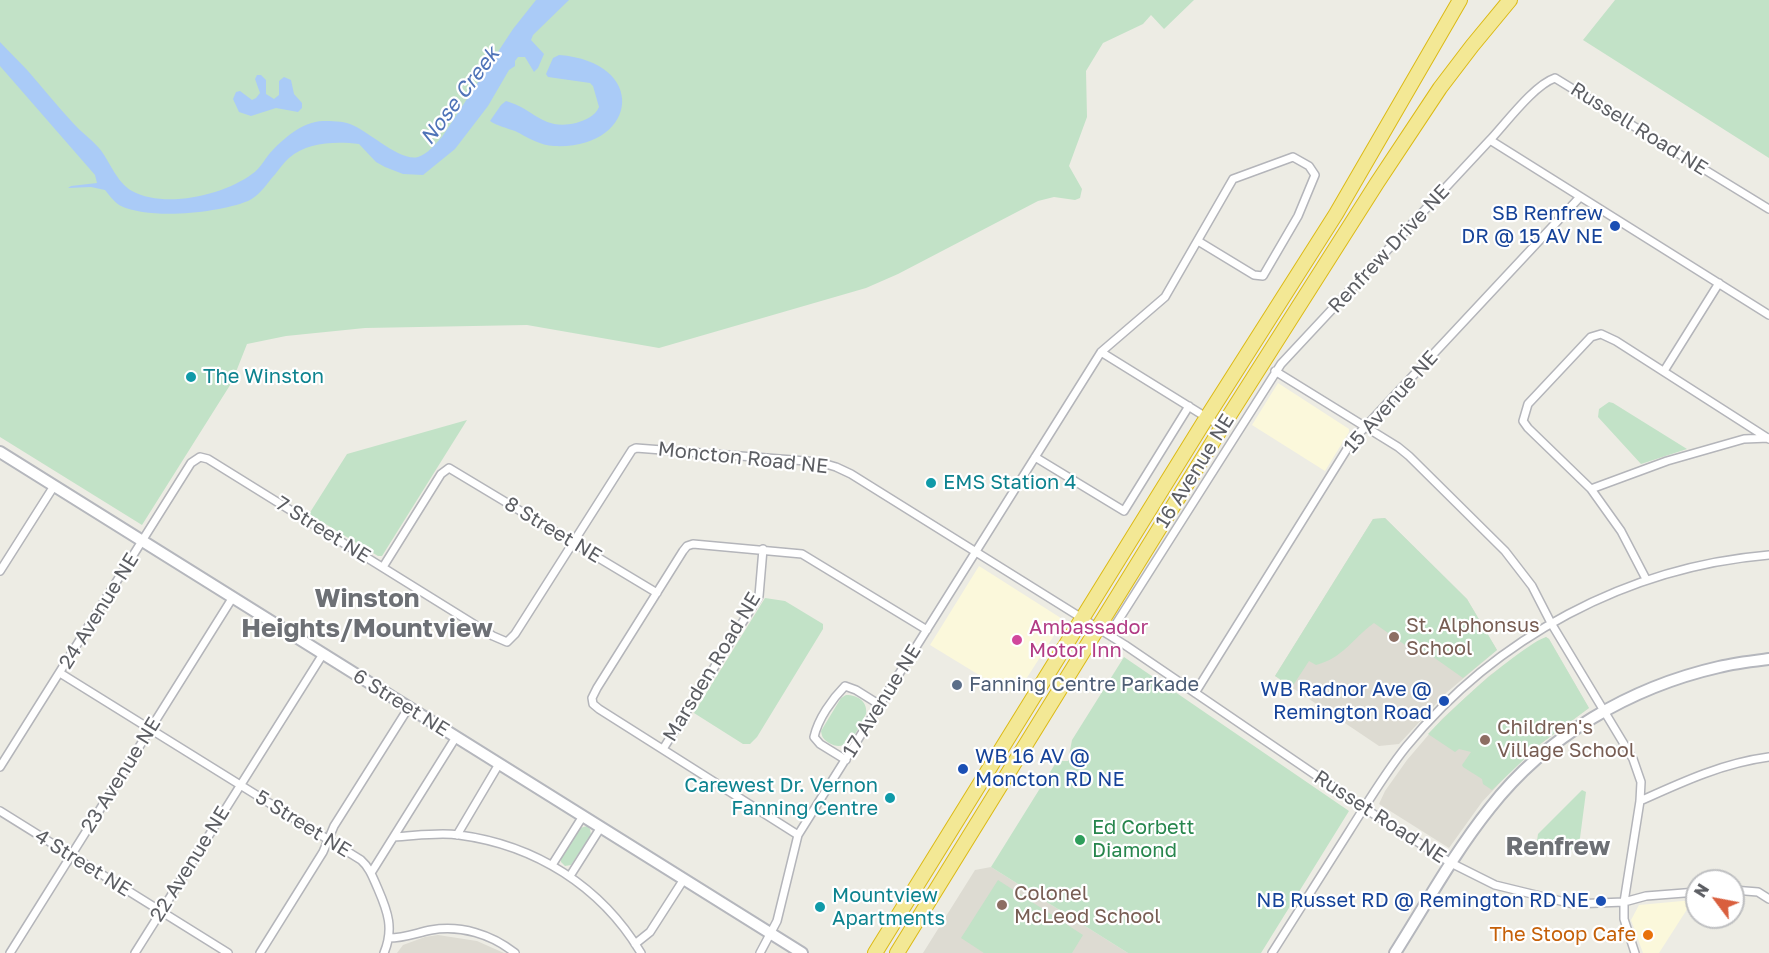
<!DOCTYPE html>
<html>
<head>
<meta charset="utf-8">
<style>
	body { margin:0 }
	#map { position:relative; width:1769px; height:953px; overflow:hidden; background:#edece4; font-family:"Golos Text",sans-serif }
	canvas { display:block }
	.north { position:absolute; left:1685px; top:869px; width:60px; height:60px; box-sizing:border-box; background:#fff; border:2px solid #bebfc1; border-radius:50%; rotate:302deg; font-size:16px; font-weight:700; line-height:24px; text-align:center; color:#5c5e63 }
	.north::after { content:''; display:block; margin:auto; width:21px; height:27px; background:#d95f3e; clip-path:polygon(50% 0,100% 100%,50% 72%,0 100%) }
</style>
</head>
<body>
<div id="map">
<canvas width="1769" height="953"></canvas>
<div class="north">N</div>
</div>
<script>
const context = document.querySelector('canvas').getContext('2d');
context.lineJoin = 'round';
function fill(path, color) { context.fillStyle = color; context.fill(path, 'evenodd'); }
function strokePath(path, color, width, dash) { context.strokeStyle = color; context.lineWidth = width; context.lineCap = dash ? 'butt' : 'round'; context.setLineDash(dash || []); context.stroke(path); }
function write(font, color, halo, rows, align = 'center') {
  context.font = font + ' "Golos Text",sans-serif'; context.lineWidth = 4.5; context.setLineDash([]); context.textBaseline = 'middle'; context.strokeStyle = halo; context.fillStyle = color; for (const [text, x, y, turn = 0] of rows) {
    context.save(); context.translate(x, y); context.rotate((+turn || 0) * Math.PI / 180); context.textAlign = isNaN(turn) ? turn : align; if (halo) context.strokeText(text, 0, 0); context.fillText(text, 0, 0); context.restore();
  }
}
const commercial = new Path2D(`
	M1278,383L1349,429V432L1325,471L1252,425Z
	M979,566L1064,620L1019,690L1002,689L930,645Z
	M1693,900L1659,953H1643L1631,920L1639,905Z`);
const education = new Path2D(`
	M1385,518L1467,599L1497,650L1446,693L1399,744L1379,746L1275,676L1373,519Z
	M1546,637L1549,639L1589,708L1539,745L1510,772L1482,802L1449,848L1379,804L1385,791L1407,760L1442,719L1489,676L1523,651Z
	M991,867L1128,953H923L975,870Z
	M438,935L477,941L504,953H397L403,945L425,937Z`);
const green = new Path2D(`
	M0,0H1194L1164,29L1151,15L1143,24L1103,43L1086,71L1087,117L1069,166L1082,189L1080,198L1075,200L1054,197L1038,201L898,274L866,288L659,348L527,325L365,328L286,336L247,344L232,382L142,525L0,437Z
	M1615,0H1769V158L1583,40Z
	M1609,402L1613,403L1687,449L1641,464L1598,417L1599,409Z
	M467,420L382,556H378L309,514L347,454Z
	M1385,518L1467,599L1497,650L1463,678L1419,647L1415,652L1374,623C1352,639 1343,658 1316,665L1309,661L1292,687L1275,676L1373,519Z
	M765,598L785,601L823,624V629L757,737L750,744H743L694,713Z
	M1546,637L1549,639L1589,708L1539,745L1492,790L1483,784L1482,779L1463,767L1462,765L1471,752L1459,749L1455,752L1428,734C1455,706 1483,680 1514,657C1524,650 1535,641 1546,637Z
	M1124,657L1349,811L1261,953H1128L991,867L1057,761H1068L1072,740Z
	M846,695C858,695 868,702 866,714C858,728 849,755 829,743C823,739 822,737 821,731L841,698Z
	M1582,790L1586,792L1580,838L1576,849C1565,853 1547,847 1537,841L1538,834Z
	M587,826L590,829L591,835L571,865L565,866L561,862V859L580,828Z
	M998,880L1083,935L1072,953H984L961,938Z`);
const water = new Path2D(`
	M536,0H569L533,35L531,40L544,54L538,68L534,72L525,57H518L515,61V66L509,70L488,106L455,149L423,175L403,174L385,167L376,162L359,144C336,141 307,142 289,158C282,164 277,173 271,179C265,187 257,197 248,201C218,213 151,220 121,206C114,202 110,196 105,190L91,187L68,188L71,186L97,183L95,175L0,66V42C9,52 19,61 28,71C43,88 57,106 73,123C81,132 91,139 99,148C110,161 116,182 132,191C165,209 224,195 252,174C260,169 264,160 270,153C284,138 302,122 323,121C332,121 342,121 350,124C369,131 400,162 418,157C428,154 435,144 442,137L513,29Z
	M559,55C650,62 638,150 554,146C541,146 527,137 515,131C507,128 497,126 490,121L501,105L506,101C535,109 542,131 576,123C586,120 595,116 599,107L593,86L590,83L548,77L546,74L553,58Z
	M257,75H261L266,80V94L274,99L279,95V81L284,77L291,80L294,94L302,103V108L298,112L276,108L251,116L239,112L233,99L236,92L240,91L252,100L256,98L260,93L255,79Z`);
const street = new Path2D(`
	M1490,140C1506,123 1534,85 1555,78L1769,209
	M1101,352L1222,427
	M1275,371L1398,447L1409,456L1505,551L1532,586L1551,623L1633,759L1641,782L1640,801L1624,902V919L1635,953
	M1664,371L1719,283
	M1035,457L1124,511L1189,406
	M1591,489L1667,461L1744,439L1769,438
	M383,567L441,474L449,468L657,593
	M0,571L54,486
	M1646,579L1621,531L1591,489L1528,428L1523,421L1528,404L1591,337L1601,334L1616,341L1769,439
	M1109,635L1281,364L1490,140L1769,315
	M60,673L361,860C370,868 373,878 378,889C388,912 394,929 384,953
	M1195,693L1352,441L1580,197
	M663,749L759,596L763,549
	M846,760L820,744L814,737C818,719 832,699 845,686L856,690L880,705
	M0,767L191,463L200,457L208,459L493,636L507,642L515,634L632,450L636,448L819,462L836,467L851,474L1125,645L1364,808L1451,863L1495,885L1573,904L1624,902L1646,896L1697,892
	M1640,801C1682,782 1723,763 1769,757
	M0,811L228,953
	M457,835L499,764
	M798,835L599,709L593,704L592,698L597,688L683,551L687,546L693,544L802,554L927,630
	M394,837C415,836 438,832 459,835C535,845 601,886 641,953
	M552,865L583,816
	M371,873L456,737
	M570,876L601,827
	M1733,890L1758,892L1769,899
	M389,938C404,938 416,933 431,930C461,925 491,934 515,953
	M635,944L650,932L684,879
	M10,953L233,597
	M135,953L323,654
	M260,953L323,852L334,826L409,707
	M760,953L777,921L798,835L1101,352L1165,297L1233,179L1293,157L1309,166L1315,175L1298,216L1263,276L1254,275L1198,241
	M1272,953C1298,912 1324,871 1350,830C1368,802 1385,773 1406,747C1496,637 1627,567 1769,555`);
const secondary = new Path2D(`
	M0,452L802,953
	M1395,953C1426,904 1454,853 1490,808C1546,736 1631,687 1719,667C1735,663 1753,661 1769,659`);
const highway = new Path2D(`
	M875,953L1207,417L1336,214L1460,0
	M897,953L1222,427L1377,183L1440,88L1472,46L1510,0`);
const markers = [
	[1615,226,6,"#1a4fb4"],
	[191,377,6,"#0f9aa8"],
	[931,483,6,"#0f9aa8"],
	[1394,637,6,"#8d6e63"],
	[1017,640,6,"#d1479c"],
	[957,685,6,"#5c6f8a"],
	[1444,701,6,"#1a4fb4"],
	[1485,740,6,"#8d6e63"],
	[963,769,6,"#1a4fb4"],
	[890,798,6,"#0f9aa8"],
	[1080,840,6,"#2e9e5b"],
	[1601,901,6,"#1a4fb4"],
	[1002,905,6,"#8d6e63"],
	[820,907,6,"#0f9aa8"],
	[1648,935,6,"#e8710a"]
];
const streetNames = [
	["Russell Road NE",1639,129,32],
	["Renfrew Drive NE",1389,249,-47],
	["15 Avenue NE",1391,402,-48],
	["Moncton Road NE",743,458,6],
	["16 Avenue NE",1195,471,-58],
	["7 Street NE",323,530,32],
	["8 Street NE",553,530,31],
	["24 Avenue NE",99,611,-58],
	["Marsden Road NE",712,667,-59],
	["17 Avenue NE",882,701,-58],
	["6 Street NE",401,703,32],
	["23 Avenue NE",121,775,-58],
	["Russet Road NE",1380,817,33],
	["5 Street NE",303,824,32],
	["4 Street NE",83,863,32],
	["22 Avenue NE",190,864,-58]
];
const transitNames = [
	["SB Renfrew",1603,214],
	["DR @ 15 AV NE",1603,237],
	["WB Radnor Ave @",1432,690],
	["Remington Road",1432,713],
	["WB 16 AV @",975,757,"left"],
	["Moncton RD NE",975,780,"left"],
	["NB Russet RD @ Remington RD NE",1589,901]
];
const cultureNames = [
	["The Winston",203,377],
	["EMS Station 4",943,483],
	["Carewest Dr. Vernon",878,786,"right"],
	["Fanning Centre",878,809,"right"],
	["Mountview",832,896],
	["Apartments",832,919]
];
const educationNames = [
	["St. Alphonsus",1406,626],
	["School",1406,649],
	["Children's",1497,728],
	["Village School",1497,751],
	["Colonel",1014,894],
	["McLeod School",1014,917]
];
const hotelNames = [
	["Ambassador",1029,628],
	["Motor Inn",1029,651]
];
const serviceNames = [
	["Fanning Centre Parkade",969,685]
];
const leisureNames = [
	["Ed Corbett",1092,828],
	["Diamond",1092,851]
];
const foodNames = [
	["The Stoop Cafe",1636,935]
];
const waterNames = [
	["Nose Creek",460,96,-53]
];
const districtNames = [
	["Winston",367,599],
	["Heights/Mountview",367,629],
	["Renfrew",1558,847]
];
fill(commercial, '#fbf8db');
fill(education, '#dddbd2');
fill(green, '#c2e2c7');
fill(water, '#aacbf7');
strokePath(street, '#b4b5ba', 10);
strokePath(secondary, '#b5b7bd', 14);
strokePath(highway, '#dcba15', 16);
strokePath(street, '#fff', 7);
strokePath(secondary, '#fff', 10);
strokePath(highway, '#f3e895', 14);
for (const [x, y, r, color] of markers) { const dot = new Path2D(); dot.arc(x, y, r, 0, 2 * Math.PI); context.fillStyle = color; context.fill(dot); strokePath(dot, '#fff', 2); }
write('20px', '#5c5e63', '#fff', streetNames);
write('20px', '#164399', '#fff', transitNames, 'right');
write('20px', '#0d838f', '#fff', cultureNames, 'left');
write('20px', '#785e54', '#fff', educationNames, 'left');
write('20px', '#b23c85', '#fff', hotelNames, 'left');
write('20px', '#4e5e75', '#fff', serviceNames, 'left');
write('20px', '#27864d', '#fff', leisureNames, 'left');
write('20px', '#c56008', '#fff', foodNames, 'right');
write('italic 21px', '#4f73b8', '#fff', waterNames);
write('bold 26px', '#6d7075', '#fff', districtNames);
</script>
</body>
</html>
